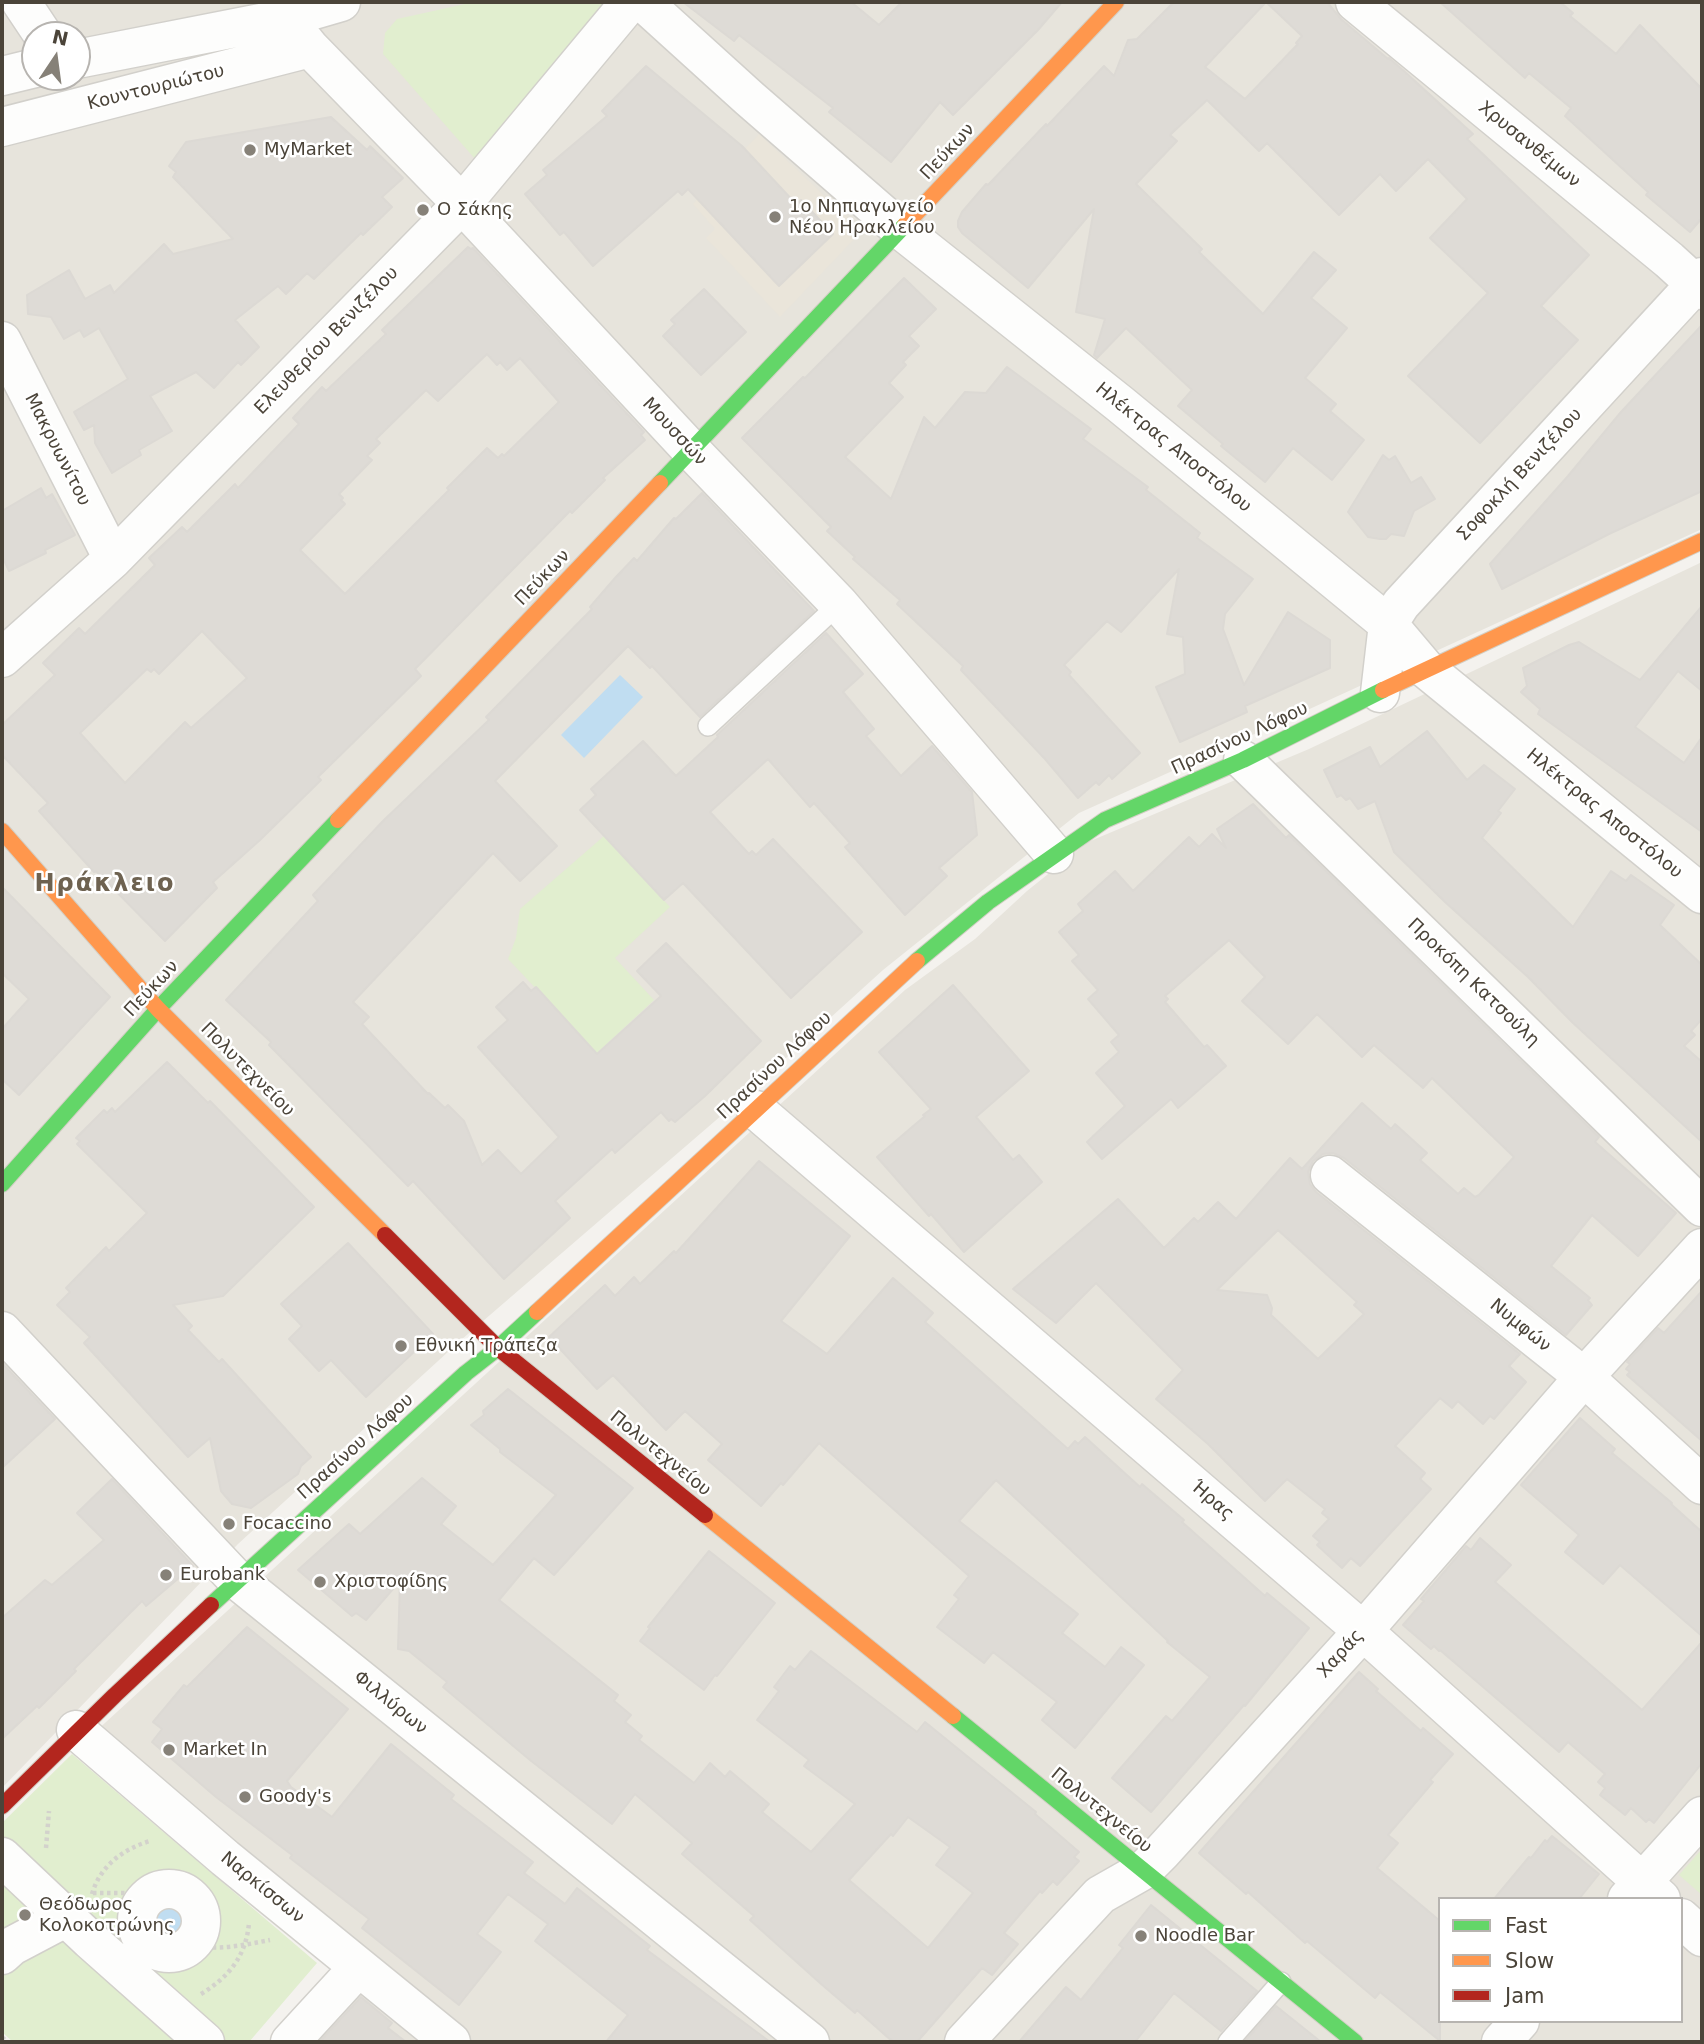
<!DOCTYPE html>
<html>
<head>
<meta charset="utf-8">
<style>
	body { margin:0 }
	#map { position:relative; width:1704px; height:2044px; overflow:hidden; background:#f4f2ee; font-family:"DejaVu Sans",sans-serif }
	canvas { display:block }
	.frame { position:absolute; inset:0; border:4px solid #4b4439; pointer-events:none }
	.legend { position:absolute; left:1438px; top:1897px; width:245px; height:126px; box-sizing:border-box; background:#fff; border:2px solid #b7b4b0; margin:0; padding:9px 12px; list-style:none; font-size:21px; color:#4b4439 }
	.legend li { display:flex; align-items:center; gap:14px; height:35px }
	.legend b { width:35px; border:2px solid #b7b4b0 }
	.north { position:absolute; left:21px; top:21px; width:70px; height:70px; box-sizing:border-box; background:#fff; border:2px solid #b7b4b0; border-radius:50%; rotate:13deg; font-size:19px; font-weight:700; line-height:28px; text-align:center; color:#4b4439 }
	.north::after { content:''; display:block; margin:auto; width:24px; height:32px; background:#868178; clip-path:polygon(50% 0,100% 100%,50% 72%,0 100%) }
</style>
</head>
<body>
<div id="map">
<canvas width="1704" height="2044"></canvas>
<div class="frame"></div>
<ul class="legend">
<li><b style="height:9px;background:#63d668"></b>Fast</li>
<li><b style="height:9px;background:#ff974d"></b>Slow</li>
<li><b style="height:9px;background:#b3261e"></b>Jam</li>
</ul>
<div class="north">N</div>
</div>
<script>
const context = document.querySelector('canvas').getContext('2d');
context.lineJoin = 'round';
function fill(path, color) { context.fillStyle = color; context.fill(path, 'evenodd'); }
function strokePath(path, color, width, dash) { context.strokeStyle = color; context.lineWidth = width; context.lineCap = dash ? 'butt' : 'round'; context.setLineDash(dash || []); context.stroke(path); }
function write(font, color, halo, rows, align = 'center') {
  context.font = font + ' "DejaVu Sans",sans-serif'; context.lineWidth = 5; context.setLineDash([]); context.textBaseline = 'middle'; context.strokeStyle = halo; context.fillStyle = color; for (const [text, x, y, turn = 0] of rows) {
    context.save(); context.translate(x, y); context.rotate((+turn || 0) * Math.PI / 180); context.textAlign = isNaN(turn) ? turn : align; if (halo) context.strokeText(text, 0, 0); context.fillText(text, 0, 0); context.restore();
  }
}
const residential = new Path2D(`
	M2,2H1702V529L1290,718L1079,813L883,970L744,1096L461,1340L238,1544L2,1788ZM35,35H77V77H35Z
	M1702,562V2042H298L372,1960L94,1733L905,990L975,939L1027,891L1088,842L1309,749ZM1440,1899H1681V2021H1440Z`);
const education = new Path2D(`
	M759,134L862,231L780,317L706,238L715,229L693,204Z`);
const green = new Path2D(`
	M474,2H605L609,6L476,160L383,54L385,33L397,19Z
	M604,836L670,907L615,958L654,1000L597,1053L508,959L516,938L520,909Z
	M72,1754L317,1963L249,2042H13L2,2032V1823Z
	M1702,1849V1895L1679,1875Z`);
const water = new Path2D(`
	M620,675L643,697L584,758L561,735Z
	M148 1920a20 20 0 1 1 40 0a20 20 0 1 1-40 0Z`);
const building = new Path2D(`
	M683,2H851L879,25L902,2H1062L1038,30L953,115L940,102L891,162L829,112L833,108L739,35L734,41Z
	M1174,2H1327L1341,19L1388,59L1389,58L1405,72L1473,134L1467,139L1589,255L1541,306L1578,340L1480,443L1408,376L1488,293L1430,238L1467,199L1428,159L1396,191L1380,174L1339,215L1267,143L1259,151L1207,100L1170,135L1177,141L1136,184L1202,249L1199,252L1263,314L1314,252L1336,270L1311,298L1347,328L1305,378L1336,404L1330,411L1364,440L1332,480L1293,448L1265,482L1221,446L1223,444L1178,406L1192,390L1126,328L1097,358L1094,355L1105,319L1076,312L1094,209L1028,288L962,233L958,227V221L962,212L986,184L988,185L1046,124L1047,126L1104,66L1114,76L1128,40L1137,39ZM1266,2L1302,36L1296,43L1298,44L1245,99L1205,67Z
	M1440,2H1560L1573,13L1570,16L1616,54L1640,25L1702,89V218L1690,232L1646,195L1648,192L1565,116L1571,108L1529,73L1525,78Z
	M646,66L742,146L796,204L801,200L833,234L779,286L688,189L682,195L678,191L593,266L564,232L560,235L525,194L547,175L543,170L607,116L602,111Z
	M331,117L367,150L370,146L403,178L382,197L392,207L363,235L361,233L314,279L307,273L286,294L278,286L235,320L259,347L241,365L238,362L214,388L196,372L150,396L172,431L139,450L141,455L112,473L95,443L94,425L84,430L74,412L128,379L99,328L84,337L80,330L64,339L51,317L28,314L27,295L69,270L85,299L110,285L114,293L164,244L173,254L233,239L173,177L176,172L169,166L186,142Z
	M468,247L471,249L473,248L644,432L641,435L645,440L603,478L605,480L572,513L570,511L415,669L421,676L318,777L321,780L260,840L213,882L217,888L165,941L96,871L94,872L39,811L48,803L2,755V725L55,675L43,663L79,628L85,634L155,565L149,558L182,527L187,532L235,484L238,488L299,424L293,418L322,387L326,391L386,334L382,330ZM487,354L497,365L500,362L507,370L520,358L559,402L504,456L502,454L498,458L487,448L447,488L449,490L345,594L300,550L345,504L341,500L343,498L339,494L372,460L367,456L380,443L376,439L426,390L438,401ZM202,631L247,678L191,728L185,722L125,783L80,733L147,669L151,672L154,669L159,674Z
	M904,278L936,309L909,336L919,346L903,362L906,365L889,383L903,397L845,457L891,499L924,417L935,428L965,392L986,393L1007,367L1091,429L1083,439L1148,487L1146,490L1200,533L1197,538L1253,579L1225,614L1223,629L1244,685L1288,612L1330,640V668L1245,706L1247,712L1180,742L1156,687L1185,674L1183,637L1167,634L1179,569L1121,632L1107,621L1064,665L1071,672L1069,675L1140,753L1112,779L1109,775L1099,785L1096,782L1078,798L1045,759L961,670L963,666L897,604L900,600L853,559L855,557L827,531L831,527L742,438L803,377L805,378Z
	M704,289L746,332L701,375L663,336L675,324L671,320Z
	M1702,325V491L1609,534L1502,589L1490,564L1568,476L1621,412Z
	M1383,455L1389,460L1395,456L1411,483L1421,477L1435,499L1414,511L1404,536L1391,534L1386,539H1380L1368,537L1348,512Z
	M41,488L46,498L52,494L75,535L45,550L46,553L9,571L2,556V511Z
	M702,493L814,611L700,717L652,666L650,668L628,646L495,781L557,846L520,881L493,853L353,1002L369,1017L362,1024L428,1094L429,1093L445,1108L448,1105L464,1121L482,1165L498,1150L521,1174L559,1137L478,1047L508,1020L496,1007L523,982L531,991L536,987L597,1054L661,996L637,971L666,943L761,1041L705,1096L675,1122L671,1119L669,1121L661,1112L615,1153L612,1149L555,1201L570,1218L504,1279L413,1181L408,1186L269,1045L271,1042L226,1000L318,901L313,895L384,820L489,720L486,717L592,609L590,607L615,578L634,558L637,561L674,518L676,519Z
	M1702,606V691L1678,671L1635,727L1684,763L1702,737V832L1538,714L1540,709L1521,692L1527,686L1523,668L1569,645L1579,642L1640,680Z
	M826,633L863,674L843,692L874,729L866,736L901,776L932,746L972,792L977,835L939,868L947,876L905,915L845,847L850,843L814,803L810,807L768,759L710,812L749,854L752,851L756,855L773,839L862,932L791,998L683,883L664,900L580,810L596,795L591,789L643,741L676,776L718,737L717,735Z
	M1427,731L1467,780L1484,765L1515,789L1498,811L1501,813L1482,838L1573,927L1611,871L1626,881L1631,875L1674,905L1660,925L1702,965V1019L1691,1031L1695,1035L1684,1046L1702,1062V1142L1572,1022L1528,977L1445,902L1394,852L1375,801L1358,809L1350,798L1346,800L1341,795L1337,797L1324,770L1370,747L1380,767Z
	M1253,804L1286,838L1289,835L1599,1137L1595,1142L1676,1213L1638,1256L1592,1215L1551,1266L1590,1298L1588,1300L1592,1305L1566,1335L1344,1158L1333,1153L1323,1154L1313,1161L1308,1172L1310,1184L1316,1192L1520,1354L1509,1366L1526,1382L1494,1419L1490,1416L1483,1424L1458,1401L1452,1408L1440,1398L1395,1446L1425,1473L1420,1479L1431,1489L1360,1566L1351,1558L1342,1568L1317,1545L1320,1542L1313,1536L1329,1519L1322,1513L1325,1509L1287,1479L1265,1501L1208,1444L1156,1399L1183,1370L1096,1283L1056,1323L1013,1289L1118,1199L1164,1248L1194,1218L1198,1222L1218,1202L1236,1219L1290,1158L1302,1169L1362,1103L1391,1129L1395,1124L1427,1153L1420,1160L1458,1194L1464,1188L1475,1197L1479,1195L1514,1157L1432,1078L1423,1088L1374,1045L1362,1057L1317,1014L1288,1044L1242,1001L1265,977L1229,940L1165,996L1168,999L1165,1002L1204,1047L1207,1045L1226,1066L1178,1108L1171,1099L1102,1159L1087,1142L1125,1106L1096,1073L1119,1052L1111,1042L1119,1035L1088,999L1098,990L1072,961L1079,955L1059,932L1083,911L1078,904L1115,871L1133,891L1189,837L1199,847L1212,834L1226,848L1217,829ZM1278,1230L1357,1302L1354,1305L1364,1314L1318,1359L1271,1315L1272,1308L1267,1295L1217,1290Z
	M2,887L110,997L19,1095L2,1079V1029L29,999L2,973Z
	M953,985L1029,1071L976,1117L1013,1160L1019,1155L1042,1182L964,1252L931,1214L929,1216L877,1157L925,1116L923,1115L931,1109L879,1052Z
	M167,1062L208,1103L210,1101L314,1207L223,1296L173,1305L192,1326L188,1330L219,1362L222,1359L311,1457L301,1466L298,1474L251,1508L232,1504L221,1491L210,1438L188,1457L84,1343L90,1337L57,1305L70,1292L66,1288L106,1247L109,1251L147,1213L77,1144L80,1141L76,1138L104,1110L107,1113L112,1108L115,1112Z
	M759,1161L850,1236L781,1321L827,1354L893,1278L933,1313L925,1322L1068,1449L1075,1441L1078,1444L1085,1437L1140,1487L1142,1484L1184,1520L1182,1522L1265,1596L1267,1593L1309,1628L1245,1706L1244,1705L1151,1812L1112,1778L1166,1716L1172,1721L1210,1677L1167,1642L1168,1641L996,1480L959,1521L1078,1614L1062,1633L1105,1667L1121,1647L1144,1665L1075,1748L1042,1720L1057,1702L993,1652L984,1663L937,1627L959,1599L954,1595L969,1576L819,1443L783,1485L781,1483L761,1506L708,1460L722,1444L685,1411L666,1430L613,1375L597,1389L549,1337L605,1285L615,1296L634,1277L640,1284L674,1251L676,1253Z
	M348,1243L433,1334L366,1397L331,1360L319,1371L289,1339L302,1326L281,1304Z
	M1702,1291V1441L1627,1375L1630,1372L1626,1369L1630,1364L1627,1362L1658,1328L1664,1333Z
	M2,1363L55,1419L2,1468Z
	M508,1389L633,1488L554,1575L534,1558L499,1600L618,1695L614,1701L631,1715L625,1722L642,1736L639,1740L694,1783L710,1763L725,1777L730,1771L769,1804L762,1812L811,1852L855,1804L804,1766L809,1760L757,1720L779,1691L774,1687L790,1666L795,1670L811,1651L917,1732L925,1722L1036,1812L1035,1814L1079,1852L1074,1857L1079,1861L1057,1885L1053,1881L1042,1893L1040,1891L1004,1933L1018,1944L992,1975L982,1968L917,2042H893L857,2010L855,2013L820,1983L750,1920L754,1916L682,1854L692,1843L635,1794L612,1824L530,1760L443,1687L447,1682L409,1651L398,1649L400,1581L366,1620L356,1613L352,1616L298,1570L349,1524L360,1534L422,1478L456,1506L441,1524L493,1565L556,1495L500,1452V1449L471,1425L484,1415L483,1411ZM908,1817L950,1847L936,1865L973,1893L928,1948L849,1880L891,1834L893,1836Z
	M1580,1418L1615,1449L1612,1453L1672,1503L1671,1504L1702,1532V1636L1620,1565L1603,1584L1565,1552L1579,1535L1521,1485Z
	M112,1479L193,1566L146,1606L142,1601L74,1669L76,1671L39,1708L37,1706L2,1739V1618L45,1580L52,1585L104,1540L77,1513Z
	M1480,1538L1511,1565L1495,1582L1642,1710L1702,1642V1763L1654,1823L1649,1819L1646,1822L1631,1808L1625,1815L1600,1795L1605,1788L1598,1782L1605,1774L1568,1742L1559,1752L1440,1650L1439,1651L1434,1646L1431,1649L1403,1625L1424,1601L1421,1599L1466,1546L1471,1550Z
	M709,1551L775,1603L717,1676L715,1675L704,1690L640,1641L650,1628L648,1627Z
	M247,1627L348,1709L287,1781L291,1787L332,1817L391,1744L454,1795L451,1799L533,1862L524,1873L565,1904L577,1888L650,1946L647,1950L770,2042H606L628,2015L535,1941L548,1924L508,1894L477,1934L501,1952L459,2005L362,1928L369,1919L290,1858L292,1855L216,1797L152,1742L162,1729L153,1722L184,1685L187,1687Z
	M1359,1672L1378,1689L1376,1691L1421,1731L1423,1728L1453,1754L1430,1780L1433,1782L1388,1835L1398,1843L1377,1868L1440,1921V2041L1380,1992L1375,1998L1307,1941L1305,1943L1248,1892L1246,1894L1199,1853Z
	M1552,1836L1599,1874L1579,1899H1494L1529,1857L1531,1858L1545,1840L1547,1842Z
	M1151,1905L1257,1991L1221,2031L1174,1993L1135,2042H1019L1066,1987L1081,2000L1123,1948L1119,1945Z
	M361,1997L392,2023L388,2028L406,2042H319Z
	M1276,2006L1321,2042H1244Z`);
const path = new Path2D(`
	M46,1848L49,1811
	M93,1893H129L148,1897
	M92,1894C100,1866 123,1849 150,1841
	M192,1945C217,1951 244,1945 270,1940
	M201,1994C229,1977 246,1956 249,1923
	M2,2037L7,2042`);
const lane = new Path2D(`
	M708,726L839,604
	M1228,2042L1281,1982`);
const street = new Path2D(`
	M21,2L43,35
	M643,2L749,98L901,230L1120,404L1388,624L1426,669L1702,894
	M1355,2L1669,260L1702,290
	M286,18L310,48L462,204L691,450L839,604L1054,854
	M77,59L286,18L341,2
	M2,76L35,68
	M2,127L310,48
	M2,341L113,559
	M2,658L113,559L462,204L630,2
	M1380,693L1388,624L1401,604L1702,277
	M1243,760L1702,1207
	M756,1110L1363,1631L1661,1899
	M1330,1175L1584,1377L1702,1485
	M2,1331L237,1580L810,2042
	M76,1730L225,1858L451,2042
	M2,1857L90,1940L205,2042
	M137 1921a32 32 0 1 1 64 0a32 32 0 1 1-64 0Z
	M1627,1899L1702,1816
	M1681,1918L1702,1937
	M2,1955L12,1946L67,1917
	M290,2042L358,1968
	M964,2042L1100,1895L1144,1870L1162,1852L1363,1631L1584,1377L1702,1248
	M1501,2042L1520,2021`);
const fast = new Path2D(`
	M660,483L905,225
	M917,961L988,902L1105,820L1243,760L1383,690
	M2,1184L158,1009L338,820
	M211,1605L466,1373L498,1348L537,1312
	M953,1716L1355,2042`);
const slow = new Path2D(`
	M905,225L1116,2
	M1383,690L1702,541
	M338,820L660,483
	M2,831L158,1009L385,1235
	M537,1312L917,961
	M705,1515L953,1716`);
const jam = new Path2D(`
	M385,1235L498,1348L705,1515
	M2,1806L115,1695L211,1605`);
const markers = [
	[250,150,7,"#868178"],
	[423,210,7,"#868178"],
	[775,217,7,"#868178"],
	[401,1346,7,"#868178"],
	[229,1524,7,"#868178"],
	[166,1575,7,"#868178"],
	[320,1582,7,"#868178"],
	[169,1750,7,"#868178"],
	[245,1797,7,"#868178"],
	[25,1915,7,"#868178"],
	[1141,1936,7,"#868178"]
];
const streetNames = [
	["Κουντουριώτου",156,88,-14],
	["Χρυσανθέμων",1529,145,39],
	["Πεύκων",948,152,-47],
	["Ελευθερίου Βενιζέλου",327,341,-46],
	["Μουσσών",674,432,47],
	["Ηλέκτρας Αποστόλου",1173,448,39],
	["Μακρυωνίτου",57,450,63],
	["Σοφοκλή Βενιζέλου",1520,475,-47],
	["Πεύκων",543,578,-46],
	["Πρασίνου Λόφου",1240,739,-25],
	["Ηλέκτρας Αποστόλου",1604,814,39],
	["Προκόπη Κατσούλη",1473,983,44],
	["Πεύκων",152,989,-47],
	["Πρασίνου Λόφου",775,1066,-43],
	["Πολυτεχνείου",247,1070,45],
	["Νυμφών",1520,1326,39],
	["Πρασίνου Λόφου",356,1447,-42],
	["Πολυτεχνείου",660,1454,39],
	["Ήρας",1212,1501,41],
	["Χαράς",1341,1654,-48],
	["Φιλλύρων",390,1703,39],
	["Πολυτεχνείου",1101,1811,39],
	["Ναρκίσσων",262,1888,39]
];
const poiNames = [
	["MyMarket",264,150],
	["1ο Νηπιαγωγείο",789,207],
	["Νέου Ηρακλείου",789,228],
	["Ο Σάκης",437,210],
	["Εθνική Τράπεζα",415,1346],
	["Focaccino",243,1524],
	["Eurobank",180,1575],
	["Χριστοφίδης",334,1582],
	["Market In",183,1750],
	["Goody's",259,1797],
	["Θεόδωρος",39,1905],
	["Κολοκοτρώνης",39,1926],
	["Noodle Bar",1155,1936]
];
const districtNames = [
	["Ηράκλειο",105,885]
];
fill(residential, '#e7e4dc');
fill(education, '#eae5da');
fill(green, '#e1eecf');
fill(water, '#c0ddf1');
fill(building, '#dedbd6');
strokePath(building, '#dcd9d4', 2);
strokePath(lane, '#d2d0cb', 22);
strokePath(street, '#d2d0cb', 41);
strokePath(fast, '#d3cfc5', 18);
strokePath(slow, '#d3cfc5', 18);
strokePath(jam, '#d3cfc5', 18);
strokePath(path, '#d3d2cc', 4.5, [3.5, 3.5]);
strokePath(lane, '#fdfdfc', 19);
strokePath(street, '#fdfdfc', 38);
strokePath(fast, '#63d668', 16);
strokePath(slow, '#ff974d', 16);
strokePath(jam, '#b3261e', 16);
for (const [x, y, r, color] of markers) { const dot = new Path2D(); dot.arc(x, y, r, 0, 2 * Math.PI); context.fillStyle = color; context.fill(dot); strokePath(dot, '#fff', 2.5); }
write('18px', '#4b4439', '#fff', streetNames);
write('18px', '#4b4439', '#fff', poiNames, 'left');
context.letterSpacing = '2px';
write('bold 24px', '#6e6250', '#fff', districtNames);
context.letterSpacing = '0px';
</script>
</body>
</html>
